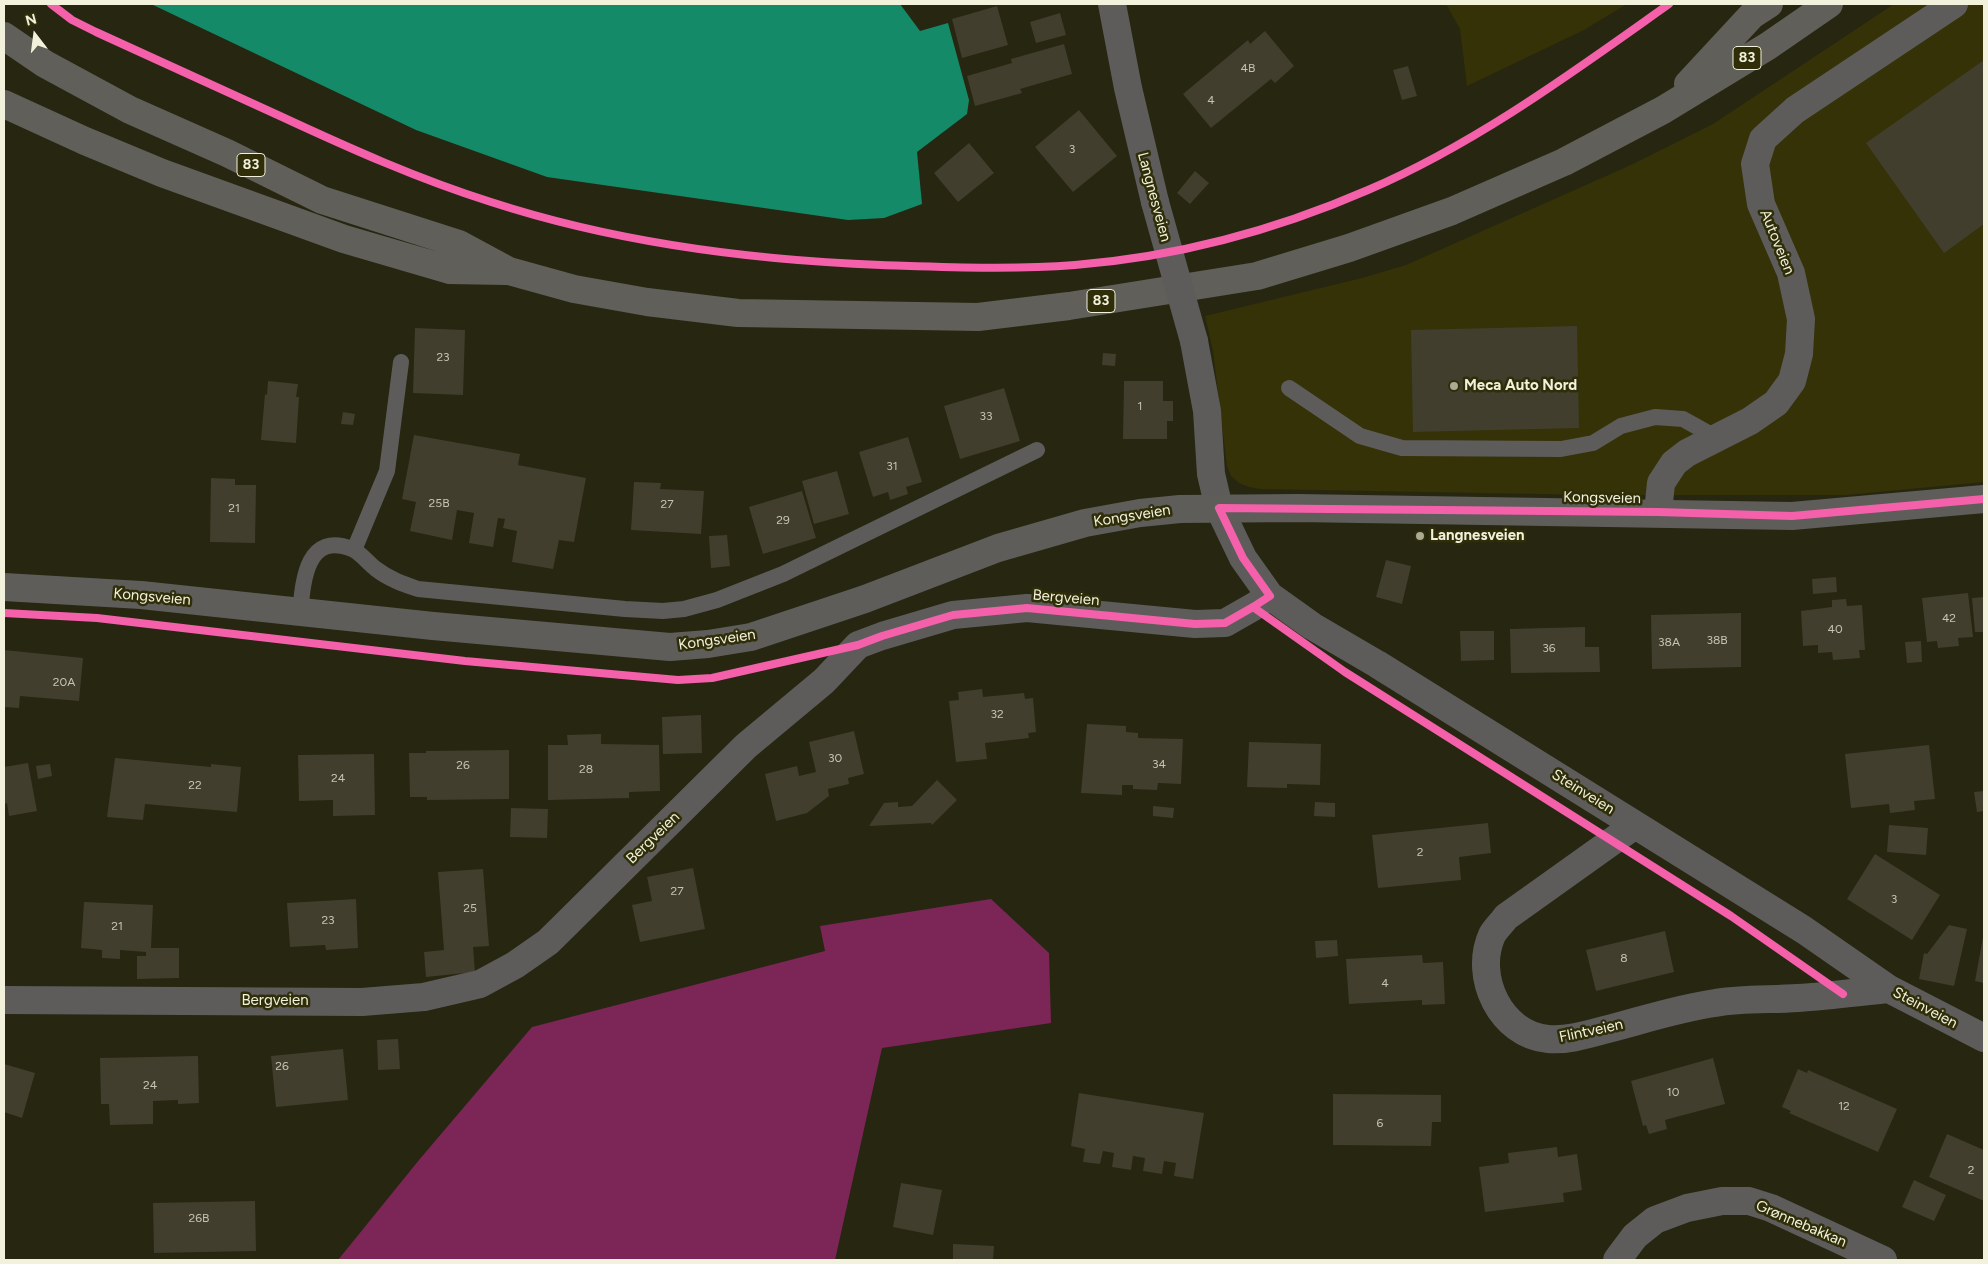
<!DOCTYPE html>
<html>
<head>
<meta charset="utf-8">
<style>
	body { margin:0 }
	#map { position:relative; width:1988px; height:1264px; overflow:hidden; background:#272611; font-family:Figtree,sans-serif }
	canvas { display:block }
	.frame { position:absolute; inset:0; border:5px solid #f1f1dc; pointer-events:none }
	.north { position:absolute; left:10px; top:10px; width:50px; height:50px; -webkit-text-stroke:4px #2f2e09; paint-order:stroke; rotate:345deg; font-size:14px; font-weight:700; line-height:20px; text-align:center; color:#f1f1dc }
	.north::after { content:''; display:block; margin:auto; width:18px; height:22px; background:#f1f1dc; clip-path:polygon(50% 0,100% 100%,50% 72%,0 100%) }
</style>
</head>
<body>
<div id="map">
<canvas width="1988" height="1264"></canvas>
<div class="frame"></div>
<div class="north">N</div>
</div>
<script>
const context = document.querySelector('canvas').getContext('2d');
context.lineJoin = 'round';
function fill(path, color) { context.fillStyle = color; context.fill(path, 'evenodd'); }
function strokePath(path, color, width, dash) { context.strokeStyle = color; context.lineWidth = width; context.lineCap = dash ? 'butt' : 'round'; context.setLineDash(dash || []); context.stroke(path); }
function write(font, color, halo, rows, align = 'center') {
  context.font = font + ' Figtree,sans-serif'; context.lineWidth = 5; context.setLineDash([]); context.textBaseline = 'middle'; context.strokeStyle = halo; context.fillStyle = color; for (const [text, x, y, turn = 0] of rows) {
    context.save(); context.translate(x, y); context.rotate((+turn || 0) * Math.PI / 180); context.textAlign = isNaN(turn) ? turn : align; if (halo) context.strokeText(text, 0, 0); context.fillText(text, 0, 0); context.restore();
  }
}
const built = new Path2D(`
	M1446,4H1627L1584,30L1467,86L1460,29Z
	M1894,4H1984V482L1846,495H1593L1260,489L1249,487L1239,483L1231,476L1227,466L1213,351L1205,316L1362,278L1406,265L1633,164L1713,124Z`);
const forest = new Path2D(`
	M991,899L1049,953L1051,1023L882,1048L835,1260H338L419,1160L532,1027L825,951L820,926Z`);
const water = new Path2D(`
	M151,4H900L920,31L948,23L969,100L967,114L917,152L922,204L884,218L848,220L547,177L416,130Z`);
const building = new Path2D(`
	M997,6L1008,45L962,58L952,19Z
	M1060,13L1066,35L1036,43L1030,22Z
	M1265,31L1294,66L1275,83L1271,79L1211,128L1183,94L1248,40L1250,44Z
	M1064,44L1072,74L1020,89L1022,93L975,106L967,76L1012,63L1011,59Z
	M1984,60V224L1944,253L1866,143Z
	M1408,66L1417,96L1402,100L1393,70Z
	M1079,110L1117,156L1073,192L1035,147Z
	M969,143L994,173L958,202L934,173Z
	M1195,171L1209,183L1190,204L1177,193Z
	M1577,326L1579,428L1413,432L1411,330Z
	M415,328L465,330L463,395L413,393Z
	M1103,353L1116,354L1115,366L1102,365Z
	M268,381L298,384L296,397H299L296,443L261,440L265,394L267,395Z
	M1124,381H1163V401H1173V421H1167V439H1123Z
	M1004,388L1020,441L960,459L944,406Z
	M343,412L355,414L353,425L341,424Z
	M414,435L520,454L518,465L586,478L574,542L559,540L553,569L512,562L517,531L503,528L505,519L498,518L493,547L469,543L474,513L457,510L452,540L410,531L416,502L402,499Z
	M908,437L922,482L906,487L908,494L890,500L888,492L873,497L859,452Z
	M837,471L849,514L814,524L802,481Z
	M211,478L235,479V485H256L255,543L210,542Z
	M634,482L661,483L660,489L704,491L701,534L631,530Z
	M802,491L816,538L763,554L749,507Z
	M727,535L730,566L711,568L709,536Z
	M1386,560L1411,566L1402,604L1376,597Z
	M1836,577L1837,592L1813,594L1812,579Z
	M1968,593L1973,637L1958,638L1959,646L1938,648L1937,641L1927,642L1922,598Z
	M1984,597V632H1975L1972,598Z
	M1846,599L1847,606L1862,605L1865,650H1859L1860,658L1833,660L1832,652L1818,653V645L1803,646L1801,611L1832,607V600Z
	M1741,613V667L1652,669L1651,615Z
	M1585,627V647H1599L1600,672L1511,673L1510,629Z
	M1460,631H1494V660L1461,661Z
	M1921,641L1922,662L1907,663L1905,642Z
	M4,650L83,658L79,701L20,696L19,708L4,707Z
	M982,689L983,697L1024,693L1025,699L1033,698L1036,732L1028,733L1029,738L985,743L987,759L956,762L949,701L959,700L958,692Z
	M701,715L702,753L663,754L662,717Z
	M1087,724L1126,726V732L1138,733V738L1183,739L1181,784L1158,783L1157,790L1133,789V785H1122V795L1081,793Z
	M854,731L864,774L848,778L849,784L828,789L829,796L807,813L776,821L765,774L797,766L799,776L816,772L809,742Z
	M601,734V744L659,745L660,791L629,792V798L548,800V745H568L567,735Z
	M1249,742L1321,744L1320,785L1287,784V788L1247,787Z
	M1929,745L1935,799L1914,801L1915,810L1890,813L1889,804L1851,808L1845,754Z
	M509,750V799L427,800V797H410L409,753H426V751Z
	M374,754L375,815L333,816V800L299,801L298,755Z
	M115,758L211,767V764L241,767L237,812L145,804L143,820L107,817Z
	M28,763L37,811L9,816L7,803L4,804V767Z
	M50,764L52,776L38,779L36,766Z
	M937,780L957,800L932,825L931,823L869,826L884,803L898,802V807L912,806Z
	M1984,791V811L1977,812L1974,792Z
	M1315,802L1335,803V817L1314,816Z
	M1153,806L1174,808L1173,818L1153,816Z
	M511,808L548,809L547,838L510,837Z
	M1488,823L1491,853L1459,857L1461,880L1378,888L1372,835Z
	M1889,825L1928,828L1926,855L1887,852Z
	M1875,854L1940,895L1912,940L1847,899Z
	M693,868L705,929L640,942L632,905L652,901L647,877Z
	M483,869L489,946L473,947L475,972L426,977L424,952L444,950L438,872Z
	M356,899L358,948L326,950L325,945L290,947L287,903Z
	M84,902L153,905L151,948H179V978L137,979V956H146V952L120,950V959L102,958V950L81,948Z
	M1949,925L1967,929L1954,986L1919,979L1924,953L1927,954Z
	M1665,931L1674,972L1596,991L1586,950Z
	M1983,937H1984V983L1975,981Z
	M1337,940L1338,956L1316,958L1315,941Z
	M1422,955L1423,963L1443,962L1445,1004L1422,1005V1000L1349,1004L1346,959Z
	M398,1039L400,1069L378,1070L377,1040Z
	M343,1049L348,1100L276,1107L271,1056Z
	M198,1056L199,1103L178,1104V1100L153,1101V1124L110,1125L109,1104H101L100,1058Z
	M1713,1058L1725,1104L1665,1120L1667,1129L1649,1134L1646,1125L1643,1126L1631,1081Z
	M4,1064L35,1073L22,1118L4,1112Z
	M1798,1069L1807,1073L1808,1070L1897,1109L1878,1152L1789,1113L1791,1111L1782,1107Z
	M1079,1093L1204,1113L1193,1179L1174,1176L1176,1163L1164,1161L1162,1174L1143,1171L1145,1158L1133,1156L1131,1170L1112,1167L1114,1153L1103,1151L1100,1164L1083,1162L1085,1149L1071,1146Z
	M1333,1094L1441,1095V1122H1432L1431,1146L1333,1145Z
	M1947,1134L1984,1150V1201L1929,1177Z
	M1557,1147L1558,1157L1577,1154L1582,1190L1563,1193L1564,1202L1485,1212L1479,1167L1509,1163L1508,1153Z
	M1914,1180L1946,1195L1934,1221L1902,1207Z
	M901,1183L942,1190L933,1235L893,1227Z
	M255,1201L256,1251L154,1253L153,1203Z
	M953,1244L994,1246L993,1260H953Z`);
const service = new Path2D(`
	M1289,388L1360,436L1402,448L1561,449L1593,443L1621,426L1655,417L1683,419L1717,438
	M354,550L387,471L401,362
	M300,613C303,582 306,531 352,549C361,553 368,563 376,569C389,579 403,584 418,589L625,609L663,611L684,609L717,600L783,574L1037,450`);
const minor = new Path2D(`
	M1112,4L1128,88L1155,202
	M1194,341L1207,411L1211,474L1219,508L1243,558L1270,596L1312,626L1377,664L1804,930L1889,989L1984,1038
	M1658,512L1661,483L1674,463L1687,453L1750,421L1776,403L1792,381L1799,354L1801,319L1791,273L1761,204L1755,164L1763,139L1795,110L1954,4
	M1635,825L1506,917C1502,923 1495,929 1492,935C1473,977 1501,1035 1548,1039C1569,1041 1592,1033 1612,1028C1646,1019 1680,1008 1715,1003C1742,998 1771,1000 1798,998C1829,996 1859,992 1889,989
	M4,1000L362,1002L424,997L480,984L515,965L548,942L746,746L824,681L858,645L882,636L953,615L1027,608L1195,624L1225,623L1253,607L1270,596
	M1617,1260L1635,1236L1655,1220L1687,1208L1722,1201H1749L1771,1208L1883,1260`);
const secondary = new Path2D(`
	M4,587L141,595L433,626L670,647L708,644L751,637L865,599L998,548L1085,523L1140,513L1180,509L1298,508L1792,516L1984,499`);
const trunk = new Path2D(`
	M4,36L45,64L130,110L227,153L322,200L459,244L509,271L574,289L647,302L738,313L978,317L1069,306L1257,276L1349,248L1452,211L1564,162L1663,110L1768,46L1829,4
	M1688,84L1752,15L1769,4
	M4,104L85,141L162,173L344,239L450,270L505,271`);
const minorBridge = new Path2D(`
	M1155,202L1194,341`);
const cycleway = new Path2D(`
	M51,4L72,20L96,32C157,60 218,88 280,116C349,148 418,179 491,202C617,243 749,260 881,265C946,267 1010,270 1075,265C1175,257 1276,230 1368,190C1477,143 1573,72 1669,4
	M1253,607L1345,672L1731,916L1843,994
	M4,613L97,618L465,661L678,680L712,678L858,645L882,636L953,615L1027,608L1195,624L1225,623L1253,607L1270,596L1243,558L1219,508L1658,512L1792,516L1984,499`);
const markers = [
	[1454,386,5,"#aaaa95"],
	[1420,536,5,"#aaaa95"]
];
const numberNames = [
	["4B",1248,68],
	["4",1211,100],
	["3",1072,149],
	["23",443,357],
	["1",1140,406],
	["33",986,416],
	["31",892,466],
	["25B",439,503],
	["27",667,504],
	["21",234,508],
	["29",783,520],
	["42",1949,618],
	["40",1835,629],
	["38B",1717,640],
	["38A",1669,642],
	["36",1549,648],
	["20A",64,682],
	["32",997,714],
	["30",835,758],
	["34",1159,764],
	["26",463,765],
	["28",586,769],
	["24",338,778],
	["22",195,785],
	["2",1420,852],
	["27",677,891],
	["3",1894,899],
	["25",470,908],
	["23",328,920],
	["21",117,926],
	["8",1624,958],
	["4",1385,983],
	["26",282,1066],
	["24",150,1085],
	["10",1673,1092],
	["12",1844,1106],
	["6",1380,1123],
	["2",1971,1170],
	["26B",199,1218]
];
const shields = [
	[1747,58,28],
	[251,165,28],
	[1101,301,28]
];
const shieldNames = [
	["83",1747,58],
	["83",251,165],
	["83",1101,301]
];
const streetNames = [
	["Langnesveien",1154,197,75],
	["Autoveien",1777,242,68],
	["Kongsveien",1602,498,1],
	["Kongsveien",1132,516,-9],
	["Kongsveien",152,597,5],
	["Bergveien",1066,598,5],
	["Kongsveien",717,640,-8],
	["Steinveien",1583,792,32],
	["Bergveien",653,838,-44],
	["Bergveien",275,1001],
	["Steinveien",1925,1008,28],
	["Flintveien",1591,1031,-12],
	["Grønnebakkan",1801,1224,23]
];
const poiNames = [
	["Meca Auto Nord",1464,386],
	["Langnesveien",1430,536]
];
fill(built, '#343206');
fill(forest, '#7b2656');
fill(water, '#158a68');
fill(building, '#413e2d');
strokePath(service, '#5d5c5b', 16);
strokePath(minor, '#5d5c5b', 28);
strokePath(secondary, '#5e5d5a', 28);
strokePath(trunk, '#605f59', 28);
strokePath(minorBridge, '#5d5c5b', 28);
strokePath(cycleway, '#f560ab', 8);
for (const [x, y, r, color] of markers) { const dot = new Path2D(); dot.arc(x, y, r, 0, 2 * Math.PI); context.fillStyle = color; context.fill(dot); strokePath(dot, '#2f2e09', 2); }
write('12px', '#c5c4b0', null, numberNames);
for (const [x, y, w] of shields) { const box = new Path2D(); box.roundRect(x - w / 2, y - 11.5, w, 23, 4); context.fillStyle = '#2f2e09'; context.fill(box); strokePath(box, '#f1f1dc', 1); }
write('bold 14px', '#f1f1dc', null, shieldNames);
write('15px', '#f1f1dc', '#2f2e09', streetNames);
write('bold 15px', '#f1f1dc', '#2f2e09', poiNames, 'left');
</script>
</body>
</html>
